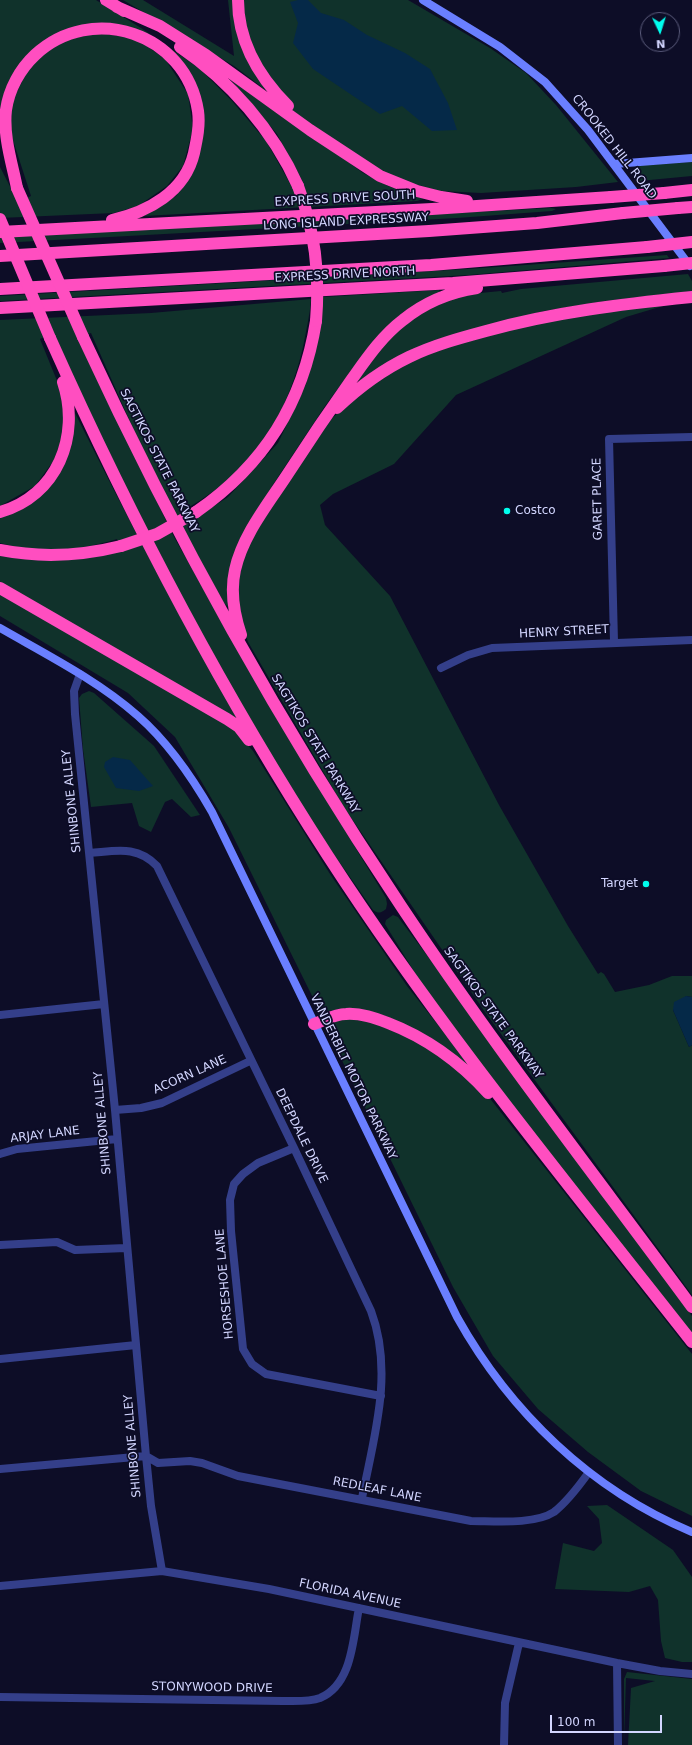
<!DOCTYPE html>
<html>
<head>
<meta charset="utf-8">
<style>
	body { margin:0 }
	#map { position:relative; width:692px; height:1745px; overflow:hidden; background:#0d0d27; font-family:"DejaVu Sans",sans-serif }
	canvas { display:block }
	.north { position:absolute; left:640px; top:12px; width:40px; height:40px; box-sizing:border-box; background:#0d0d27; border:1px solid #5c5d7d; border-radius:50%; rotate:176deg; font-size:11px; font-weight:700; line-height:16px; text-align:center; color:#d3d6ff }
	.north::after { content:''; display:block; margin:auto; width:14px; height:18px; background:#00feee; clip-path:polygon(50% 0,100% 100%,50% 72%,0 100%) }
	.scale { position:absolute; left:550px; top:1715px; width:112px; height:18px; box-sizing:border-box; border:2px solid #d3d6ff; border-top:0; padding-left:5px; font-size:12px; line-height:14px; white-space:nowrap; color:#d3d6ff; -webkit-text-stroke:3px #0d0d27; paint-order:stroke }
</style>
</head>
<body>
<div id="map">
<canvas width="692" height="1745"></canvas>
<div class="north">N</div>
<div class="scale">100 m</div>
</div>
<script>
const context = document.querySelector('canvas').getContext('2d');
context.lineJoin = 'round';
function fill(path, color) { context.fillStyle = color; context.fill(path, 'evenodd'); }
function strokePath(path, color, width, dash) { context.strokeStyle = color; context.lineWidth = width; context.lineCap = dash ? 'butt' : 'round'; context.setLineDash(dash || []); context.stroke(path); }
function write(font, color, halo, rows, align = 'center') {
  context.font = font + ' "DejaVu Sans",sans-serif'; context.lineWidth = 3.5; context.setLineDash([]); context.textBaseline = 'middle'; context.strokeStyle = halo; context.fillStyle = color; for (const [text, x, y, turn = 0] of rows) {
    context.save(); context.translate(x, y); context.rotate((+turn || 0) * Math.PI / 180); context.textAlign = isNaN(turn) ? turn : align; if (halo) context.strokeText(text, 0, 0); context.fillText(text, 0, 0); context.restore();
  }
}
const green = new Path2D(`
	M0,0H96L141,28L200,69L232,101L266,141L292,187L303,182L277,134L225,73L264,100L363,173L388,186L423,199L417,201L144,216L176,196L193,166L199,103L171,53L145,33L114,24L82,26L25,59L0,118Z
	M123,0H143L234,56L228,0H408L490,48L526,73L556,105L618,182L576,187L481,193L440,191L400,180L351,155L234,66Z
	M99,33L137,39L165,59L188,94L193,129L183,166L167,186L138,206L114,213L0,218V167L18,202L31,196L10,131L12,102L29,67L60,41Z
	M692,162V176L639,181L634,174L638,167L643,165Z
	M551,208L556,209L552,211L457,218L0,243V237Z
	M667,255L669,258L469,275L0,301V296L468,269Z
	M688,274L692,281V291L605,301L544,311L475,329L360,381L357,378C380,349 404,315 440,301C459,294 480,293 501,291L502,293L521,289Z
	M439,290L440,293L403,312L367,349L325,406L272,486L235,551L228,607L223,602L153,474L91,333L77,338L174,537L266,701L386,898L387,904L386,909C381,913 379,914 373,910L298,803L223,675L144,528L53,333L40,339L62,393L66,427L57,456L35,486L0,506V320L151,313L311,299C310,315 306,331 303,347C290,404 263,455 215,490C205,497 195,504 184,510L191,521L228,497L278,443L306,384L319,333L323,297Z
	M673,303L626,317L456,395L394,464L333,494L320,505L325,525L390,596L499,805L568,926L598,974L601,972L604,974L615,992L649,985L672,976H692V997L686,996L673,1010L689,1047L692,1045V1295L485,1012L343,806L248,642L239,614L237,587L244,554L281,488L325,425L362,390L417,357L495,331L588,313Z
	M73,409C127,517 182,623 243,727L0,584V556C41,562 81,562 121,551L117,539C79,551 39,554 0,543V516L41,494Z
	M0,593L231,726L253,751L330,874L407,986L476,1073L430,1037L386,1016L350,1008L320,1012L229,828L175,737L128,693L0,616Z
	M89,691L94,693L154,746L200,815L191,817L172,799L165,802L151,832L139,826L132,803L91,807L83,749L79,698L82,694Z
	M393,915L398,917L441,974L692,1316V1333L519,1116L429,996L385,924L386,920Z
	M358,1017L427,1045L488,1096L692,1354V1516L641,1491L588,1452L538,1409L493,1356L453,1287L329,1034L328,1027L330,1022Z
	M607,1505L673,1550L692,1577V1662H682L665,1658L661,1641L658,1600L650,1586L629,1592L555,1589L563,1543L594,1551L602,1543L599,1519L587,1506Z
	M627,1672L692,1679V1745H628L631,1688L655,1681L626,1678L624,1740V1679Z`);
const water = new Path2D(`
	M298,0H308L321,13L344,20L367,35L405,53L430,69L448,103L457,130L432,131L402,106L380,114L313,69L293,43L298,23L290,2Z
	M113,757L130,760L153,786L139,791L116,788L104,767L105,762Z
	M686,996L692,997V1045L689,1047L673,1010L674,1002Z`);
const street = new Path2D(`
	M614,642L609,439L692,437
	M441,668L468,655L492,648L692,640
	M80,674L74,691L75,714L115,1110L146,1456L151,1506L162,1571
	M90,853C116,851 137,845 157,866L294,1148L371,1311C394,1372 374,1437 362,1498
	M0,1015L104,1004
	M115,1110L141,1108L162,1103L250,1061
	M294,1148L258,1163L243,1174L234,1184L230,1200L231,1231L243,1349L252,1364L266,1374L381,1396
	M0,1154L17,1149L117,1139
	M0,1245L57,1242L75,1250L126,1248
	M0,1359L136,1345
	M0,1469L146,1456L158,1463L190,1461L202,1463L238,1476L471,1521C494,1521 534,1525 554,1512C568,1501 579,1486 589,1472
	M0,1586L162,1571L269,1589L617,1663L660,1671L692,1674
	M617,1663L618,1745
	M0,1697L283,1701C295,1701 309,1702 320,1698C353,1684 353,1637 359,1608
	M504,1745L505,1703L519,1643`);
const secondary = new Path2D(`
	M423,0L500,47L545,82L588,130L690,266
	M614,164L692,158
	M0,628C47,655 97,680 138,716C169,743 192,777 212,812L457,1317C510,1412 591,1490 692,1532`);
const highway = new Path2D(`
	M106,0L124,11
	M238,0C238,42 259,77 288,106
	M117,7L160,26L206,55L310,130L380,176L417,191L441,197L467,201
	M180,47C230,81 273,130 298,186
	M17,188C12,163 3,136 6,110C9,89 20,69 35,55C92,2 186,33 198,111C200,125 197,139 194,153C185,192 148,212 112,220
	M664,193L692,190
	M678,208L692,207
	M0,232L432,209L611,197
	M0,256L429,231L537,223L623,213
	M0,289L431,265L647,247
	M0,308L453,283L664,266
	M83,337C174,534 280,725 401,906C492,1043 594,1174 692,1307
	M50,338C130,517 221,691 328,856C438,1026 567,1183 692,1342
	M337,408C359,387 382,370 409,357C434,345 460,338 486,331C554,312 623,304 692,297
	M0,512C57,496 81,436 63,382
	M196,512C264,465 303,403 316,321
	M0,550C41,558 81,556 121,546
	M0,588L227,719L239,727L249,740
	M241,635C234,614 230,592 235,570C243,534 269,503 289,472C309,441 330,410 352,379C367,358 382,336 403,320C424,303 450,292 477,288
	M314,1024C325,1020 335,1014 346,1014C361,1013 375,1018 388,1023C427,1038 459,1061 488,1093`);
const highwayBridge = new Path2D(`
	M298,186C315,232 320,272 316,321
	M17,188L83,337
	M611,197L664,193
	M623,213L678,208
	M0,219L50,338
	M647,247L692,242
	M664,266L692,263
	M121,546L157,534L196,512`);
const markers = [
	[507,511,4,"#00feee"],
	[646,884,4,"#00feee"]
];
const streetNames = [
	["CROOKED HILL ROAD",614,147,52],
	["EXPRESS DRIVE SOUTH",345,199,-3],
	["LONG ISLAND EXPRESSWAY",346,222,-3],
	["EXPRESS DRIVE NORTH",345,275,-3],
	["SAGTIKOS STATE PARKWAY",159,461,63],
	["GARET PLACE",598,499,-91],
	["HENRY STREET",564,632,-3],
	["SAGTIKOS STATE PARKWAY",315,744,59],
	["SHINBONE ALLEY",72,801,-96],
	["SAGTIKOS STATE PARKWAY",493,1013,54],
	["ACORN LANE",190,1075,-24],
	["VANDERBILT MOTOR PARKWAY",353,1077,64],
	["SHINBONE ALLEY",103,1123,-95],
	["ARJAY LANE",45,1135,-7],
	["DEEPDALE DRIVE",301,1136,64],
	["HORSESHOE LANE",225,1284,-95],
	["SHINBONE ALLEY",133,1446,-95],
	["REDLEAF LANE",377,1490,11],
	["FLORIDA AVENUE",350,1594,12],
	["STONYWOOD DRIVE",212,1688,1]
];
const poiNames = [
	["Costco",515,511],
	["Target",638,884,"right"]
];
fill(green, '#10322b');
fill(water, '#052948');
strokePath(street, '#343f8a', 8);
strokePath(secondary, '#6a7fff', 8);
strokePath(highway, '#ff4ec0', 12);
strokePath(highwayBridge, '#ff4ec0', 12);
for (const [x, y, r, color] of markers) { const dot = new Path2D(); dot.arc(x, y, r, 0, 2 * Math.PI); context.fillStyle = color; context.fill(dot); strokePath(dot, '#0d0d27', 1.5); }
write('12px', '#d3d6ff', '#0d0d27', streetNames);
write('12px', '#d3d6ff', '#0d0d27', poiNames, 'left');
</script>
</body>
</html>
